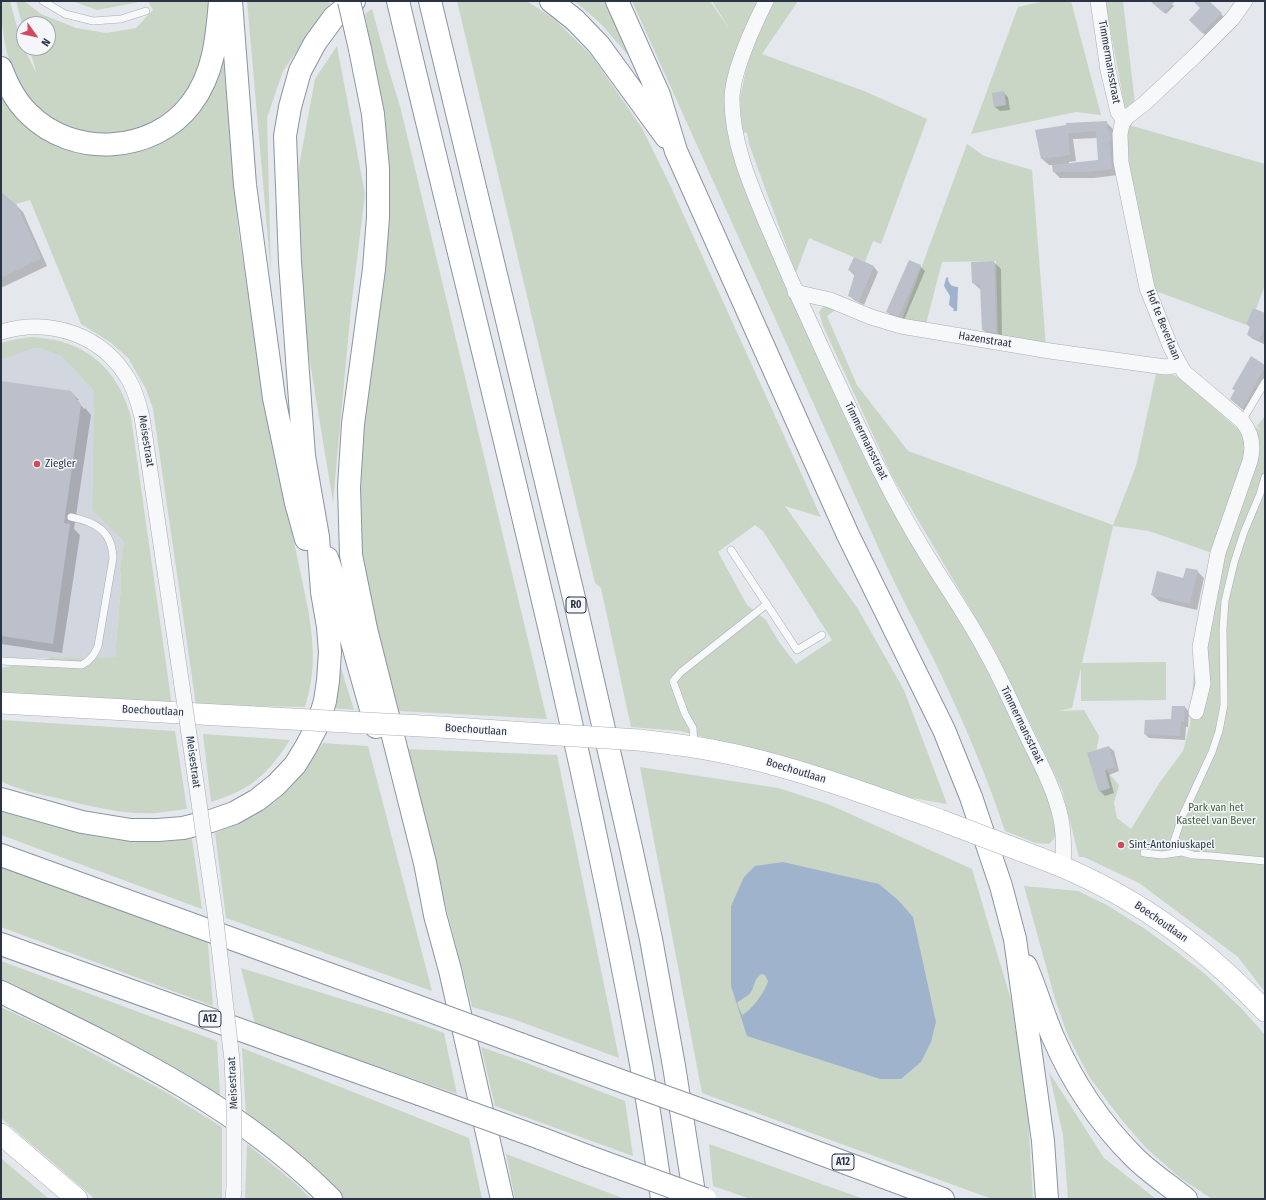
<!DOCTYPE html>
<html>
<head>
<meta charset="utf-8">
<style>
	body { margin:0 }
	#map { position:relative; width:1266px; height:1200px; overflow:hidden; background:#e4e7ec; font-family:"Fira Sans Condensed",sans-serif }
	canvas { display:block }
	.frame { position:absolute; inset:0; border:2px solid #2b3445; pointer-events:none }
	.north { position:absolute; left:16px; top:16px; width:40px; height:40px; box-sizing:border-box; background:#f4f6f9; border:1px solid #a4a8b1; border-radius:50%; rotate:123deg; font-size:11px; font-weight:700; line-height:16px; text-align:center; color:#2b3445 }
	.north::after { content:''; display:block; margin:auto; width:14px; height:18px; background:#d1495b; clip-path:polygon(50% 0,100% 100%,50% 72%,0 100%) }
</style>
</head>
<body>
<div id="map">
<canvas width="1266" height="1200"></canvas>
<div class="frame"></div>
<div class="north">N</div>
</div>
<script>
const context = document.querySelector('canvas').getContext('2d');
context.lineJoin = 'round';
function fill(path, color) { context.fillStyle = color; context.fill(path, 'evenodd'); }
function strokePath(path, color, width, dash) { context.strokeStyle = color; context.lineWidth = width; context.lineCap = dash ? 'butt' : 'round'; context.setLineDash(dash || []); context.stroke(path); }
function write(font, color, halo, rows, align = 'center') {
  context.font = font + ' "Fira Sans Condensed",sans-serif'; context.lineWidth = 3; context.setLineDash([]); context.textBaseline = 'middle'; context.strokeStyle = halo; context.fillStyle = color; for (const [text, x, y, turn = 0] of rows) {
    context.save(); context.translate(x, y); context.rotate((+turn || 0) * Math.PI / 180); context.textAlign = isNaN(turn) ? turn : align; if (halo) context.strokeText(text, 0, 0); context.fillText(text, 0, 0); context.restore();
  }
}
const built = new Path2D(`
	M33,347L39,348L61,356L94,391L92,510L124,542L120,568L121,584L115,657L1,659V360Z`);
const green = new Path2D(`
	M1,1H10L21,42L37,74L29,48H48V24H24V32L16,1H24L41,14L76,28L106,33L136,28L153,10L148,1H209C208,31 205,62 190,89C178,108 161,119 141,127C90,149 32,120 12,69C4,47 1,24 1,1Z
	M72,1H145L97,10Z
	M247,1H329L330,4L283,71L267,118L271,274Z
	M457,1H527L554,19L592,56L642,128L670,185L821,517L785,506L858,609L904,690L947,804L906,797L802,763L680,731L631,727L601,588L595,583ZM755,525L763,531L832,640L796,664L779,642L766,620L747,605L718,552Z
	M575,1H606L635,63L601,24Z
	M632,1H710L730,30L712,1H760L731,71L743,179L785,286L842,408L951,607L978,651L1041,780L1054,814L1056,833L1054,839L1049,844L1036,843L1005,831C985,771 960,713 932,656C916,624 899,593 884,560Z
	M773,1H798L762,54L864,91L927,119L881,244L873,241L865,262L809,238L796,273L749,144L747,133L742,131L740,98L750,51Z
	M1045,1H1071L1101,115L1076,112L971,134L1018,7Z
	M1105,1H1123L1135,104L1132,108H1125Z
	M372,9L387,64L400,106L547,719L399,711L377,636L363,565L359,485L364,422L387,239L389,196L387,147L365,14Z
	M337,46L365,194L351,308L333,502L305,332L297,177L315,79Z
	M223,58L238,229L265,402L308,609C314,645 316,671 305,707L196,705L153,409L146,389L128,358L110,342L81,324L30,200L16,204L6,196L1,198V89L18,114L146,147Z
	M1129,125L1265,164V285L1256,309L1253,308L1246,324L1249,326L1156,291C1149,268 1145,245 1140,222C1135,196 1123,150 1129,125Z
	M967,144L984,156L1032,170L1046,346L998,337L996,261L942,262L926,324L902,320Z
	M825,306L837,309L827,316L857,385L908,451L1113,525L1136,466L1156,374L1174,375L1181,379L1246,436L1248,442L1256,427L1262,431L1257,426L1265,416V992L1238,957L1139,883L1084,857H1079L1062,790L1046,756L993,647L892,476L823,326L819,312L822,308ZM1113,526L1149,531L1212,553L1195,657L1190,724L1183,751L1160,782L1131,829L1117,818L1114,803L1119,785L1104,768L1096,753L1099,736L1084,710L1059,711L1072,708L1081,668V701L1166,700V662L1082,663Z
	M31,337C83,339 117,366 131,417L172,706L1,696V668L51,658L115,657L121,584L120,568L124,542L92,510L94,391L61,356L39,348H33L1,360V343L17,339Z
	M341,668L354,710L334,708Z
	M1,720L175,731L187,809C176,810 166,812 156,813C123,815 89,806 57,798C38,794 19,790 1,781Z
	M203,734L290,740C267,775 252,789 211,802Z
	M323,743L368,746L432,991L226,918L215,833C237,824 258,815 277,800C296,785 310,763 323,743Z
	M405,749L557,755L619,1058L513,1019L472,1007Z
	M640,767L778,788L828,804L972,869L1011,1000L1027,1100L1033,1199H992L702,1093Z
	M1,810C49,825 98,842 149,842C163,842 177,840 192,839L202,909L1,835Z
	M1,867L208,943L213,1006L1,927Z
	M1024,886L1078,891L1107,905L1145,929L1177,952L1205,974L1241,1008L1265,1035V1199H1212L1179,1177L1146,1148L1121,1119L1090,1078L1068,1036L1055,999Z
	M1,961L217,1041L220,1096L175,1068L116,1037L1,982Z
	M241,968L400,1017L444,1033L457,1094L255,1024Z
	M1,1007L43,1027L164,1091L222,1127V1199H95L1,1118Z
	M481,1047L524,1062L625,1101L633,1156L495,1106Z
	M242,1048L469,1138L482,1199H344C313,1168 280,1140 246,1114Z
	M1049,1072L1104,1158L1156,1199H1068L1063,1135Z
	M247,1144L295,1183L311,1199H245Z
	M709,1144L864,1199H751L713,1186Z
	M506,1154L625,1199H515Z
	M1,1158L3,1160L49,1199H1Z`);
const water = new Path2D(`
	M948,277C948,283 951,287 958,287L957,311H953L954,309L949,305L950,296L944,286L946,278Z
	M783,862L879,884L898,900L913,917L936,1022L931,1042L921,1062L901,1079H880L747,1036L731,986V906L744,877L755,866ZM761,974L765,975L768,981C765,992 752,1010 742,1015L737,1003C741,999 749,996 751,992C755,985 753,981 761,974Z`);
const shadow = new Path2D(`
	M1159,1H1168L1174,6L1166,14L1156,5Z
	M1208,1L1225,18L1207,37L1190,20Z
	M1003,92L1008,97L1010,110L1000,111L995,107Z
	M1106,122L1113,129L1118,175L1094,178H1060L1054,172L1053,165H1049L1042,159L1037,130ZM1098,138L1099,161L1069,164V162L1076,161L1073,139Z
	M1,200L16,205L23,212L47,266L3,287L1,286Z
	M854,259L874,267L878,272L864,305L854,300L849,295L855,276L849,270Z
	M994,262L1001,269L1002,339L990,337L983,330L981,290L973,283Z
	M920,266L925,271L904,320L892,316L887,312Z
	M1265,314V342L1264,344L1253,339L1248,335L1251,328L1247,324Z
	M1265,366V387L1249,415L1231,399L1236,391L1233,389Z
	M1,382L71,392L79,400H77L84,409L85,408L91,415L74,529L80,535L62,653L1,644Z
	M1197,571L1204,578L1197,610L1159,601L1152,595Z
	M1185,707L1189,712L1188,727H1186L1185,740L1149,738L1145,734L1172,720Z
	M1109,747L1114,751L1119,771L1109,775L1114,793L1105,796L1100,791Z`);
const building = new Path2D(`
	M1150,1H1175L1164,13Z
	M1193,1H1209L1222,13L1202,33L1189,20L1200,8Z
	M1004,91L1006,105L994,107L992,93Z
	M1107,121V130H1109L1111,141H1109L1112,169L1087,172H1053L1052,165L1098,160L1096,131L1068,133L1070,155L1041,159L1035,130L1066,125V123Z
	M1,192L16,204L41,258L1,278Z
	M854,257L874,266L859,301L848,296L855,273L848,270Z
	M909,260L921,265L899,316L886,312Z
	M994,261L996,333L982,330L980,285L972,283L971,262Z
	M1253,308L1265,313V327L1259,340L1247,335L1250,326L1246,324Z
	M1251,356L1265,365V367L1242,409L1230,399L1235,390L1232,389Z
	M1,381L71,391L81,405L64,523L70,524L53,644L1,636Z
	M1186,568L1198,570L1190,604L1151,595L1157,571L1183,578Z
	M1172,706H1185L1184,722H1181L1180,736L1144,734L1145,720L1171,719Z
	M1109,746L1115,767L1105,770L1110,788L1099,792L1087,753Z`);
const service = new Path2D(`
	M43,1L65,14L93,21L121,19L146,11
	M1242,421L1265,382
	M1265,477L1260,494L1244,532L1234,563L1225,601L1223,629L1224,705L1219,731L1212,752L1182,817L1174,841L1176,847L1182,852L1193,855L1212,856L1265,861
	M731,550L797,650L822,635
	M1,661L82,665C91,660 94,655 98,646L113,558C112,531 96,522 71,517
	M694,746L693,728L685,714L673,681L681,672L767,604
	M1144,853L1162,855L1182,852`);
const minor = new Path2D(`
	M766,1C754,25 732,73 732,99C732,144 751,186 768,227C787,272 807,317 828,362C859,428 889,495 928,557C947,588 968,618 985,650C1001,678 1013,707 1027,736C1040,763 1055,790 1061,819C1064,835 1064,851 1063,867
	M1098,1L1108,70L1118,112L1124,121
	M795,292L830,300L871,317L901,326L1050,351L1165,367L1180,365
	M1,332C51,317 104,335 130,382C136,393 139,405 142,417L182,686
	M1196,712L1203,684L1200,647L1218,553L1250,461C1254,446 1252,433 1242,421L1184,372L1180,365L1171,348L1147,288L1121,162L1120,134L1122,124L1127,117L1145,103L1196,55L1232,19L1245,1
	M233,1199L234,1188`);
const secondary = new Path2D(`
	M1,703L254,717
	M440,727L512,732
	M672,744C765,755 853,789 940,820
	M1040,858C1126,890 1202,944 1265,1011
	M1,1134L77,1199`);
const motorway = new Path2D(`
	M231,1L245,185L274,398L296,503L306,539
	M398,1C481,351 574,699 639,1053C648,1101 655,1150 662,1199
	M430,1L574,598L630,843L651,939L674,1066L695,1199
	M551,1L575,20L599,45L666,137
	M617,1L659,95L676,151L848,535L944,730L971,797L1001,886L1015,939L1043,1141L1047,1199
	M360,49L373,114L378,169V217L374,269L353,424L349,487L351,555L366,629L425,863L435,915L450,970L502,1199
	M1,68C7,84 16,102 29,114C73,158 153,154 191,104C214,74 217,38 220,1
	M327,558L334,578L376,727
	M1,799L82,822L131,830H158L183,828L211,821L234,813L257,800L276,785L295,765L306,747L318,724L325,701L328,681L330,652L328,627L322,592L318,537L304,456L290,262L285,136L290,107L300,71L315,43L334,17L354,1
	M1,855L395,998
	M1,944L419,1094
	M1026,966C1036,989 1043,1014 1053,1037C1072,1081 1100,1123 1134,1157C1150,1173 1169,1185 1186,1199
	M1,992C118,1049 239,1105 331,1199
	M520,1044L572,1063
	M743,1125L943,1199
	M540,1138L587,1156`);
const minorBridge = new Path2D(`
	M182,686L215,913L232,1060L234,1107V1188`);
const secondaryBridge = new Path2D(`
	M254,717L440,727
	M512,732L639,740L672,744
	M940,820L1040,858`);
const motorwayBridge = new Path2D(`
	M349,1L360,49
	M395,998L520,1044
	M572,1063L743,1125
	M419,1094L540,1138
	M587,1156L705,1199`);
const markers = [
	[37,464,4,"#d1495b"],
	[1121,845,4,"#d1495b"]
];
const shields = [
	[576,605,20],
	[210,1019,22],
	[843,1162,22]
];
const shieldNames = [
	["R0",576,605],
	["A12",210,1019],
	["A12",843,1162]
];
const streetNames = [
	["Timmermansstraat",1109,62,80],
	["Hof te Beverlaan",1163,325,68],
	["Hazenstraat",985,340,9],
	["Meisestraat",146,441,81],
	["Timmermansstraat",866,441,64],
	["Boechoutlaan",153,711,3],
	["Timmermansstraat",1022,725,64],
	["Boechoutlaan",476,730,4],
	["Meisestraat",193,762,82],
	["Boechoutlaan",796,771,17],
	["Boechoutlaan",1161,922,35],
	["Meisestraat",233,1083,-93]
];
const poiNames = [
	["Ziegler",45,464],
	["Sint-Antoniuskapel",1129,845]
];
const parkNames = [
	["Park van het",1216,808],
	["Kasteel van Bever",1216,821]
];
fill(built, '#d2d6de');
fill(green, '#c9d6c5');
fill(water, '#9fb4cc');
fill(shadow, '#0003');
fill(building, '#bbc0ca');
strokePath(service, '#a9aeb7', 8);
strokePath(minor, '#a9aeb7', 16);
strokePath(secondary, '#a9aeb7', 22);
strokePath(motorway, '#8b94a3', 24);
strokePath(service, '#f7f8fa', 7);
strokePath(minor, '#f7f8fa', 15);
strokePath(secondary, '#fff', 21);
strokePath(motorway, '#fff', 22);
strokePath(minorBridge, '#a9aeb7', 16, []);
strokePath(secondaryBridge, '#a9aeb7', 22, []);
strokePath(motorwayBridge, '#8b94a3', 24, []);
strokePath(minorBridge, '#f7f8fa', 15);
strokePath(secondaryBridge, '#fff', 21);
strokePath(motorwayBridge, '#fff', 22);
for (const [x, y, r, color] of markers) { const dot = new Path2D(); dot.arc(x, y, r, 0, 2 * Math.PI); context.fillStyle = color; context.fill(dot); strokePath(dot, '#f4f6f9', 1.5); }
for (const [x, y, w] of shields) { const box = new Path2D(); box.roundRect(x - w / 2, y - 8, w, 16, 3); context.fillStyle = '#f4f6f9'; context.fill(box); strokePath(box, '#2b3445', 1); }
write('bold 10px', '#2b3445', null, shieldNames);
write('11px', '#2b3445', '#f4f6f9', streetNames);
write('11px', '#2b3445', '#f4f6f9', poiNames, 'left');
write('11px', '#3f6138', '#f4f6f9', parkNames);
</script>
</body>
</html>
